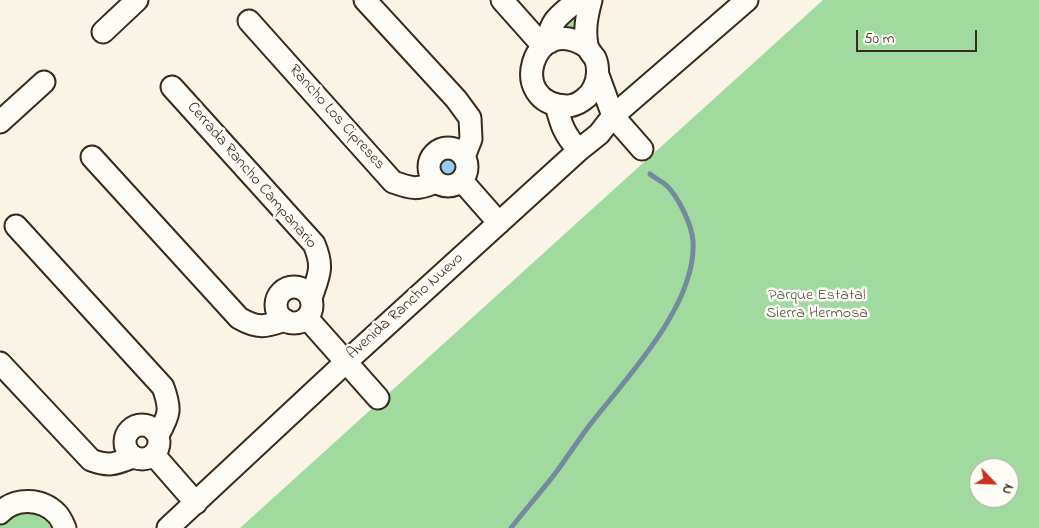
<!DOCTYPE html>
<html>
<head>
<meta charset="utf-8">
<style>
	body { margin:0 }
	#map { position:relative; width:1039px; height:528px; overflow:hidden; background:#faf4e6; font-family:"Indie Flower",sans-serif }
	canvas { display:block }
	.north { position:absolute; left:969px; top:458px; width:50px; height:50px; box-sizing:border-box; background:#fdfcf7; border:1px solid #afa8a0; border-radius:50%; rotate:114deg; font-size:14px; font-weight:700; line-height:20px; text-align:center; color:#3b2a1e }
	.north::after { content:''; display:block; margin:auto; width:18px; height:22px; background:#c8321e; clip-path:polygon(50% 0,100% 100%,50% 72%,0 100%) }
	.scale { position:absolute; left:856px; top:30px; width:121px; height:22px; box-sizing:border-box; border:2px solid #3b2a1e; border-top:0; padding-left:6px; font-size:15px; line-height:18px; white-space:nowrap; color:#3b2a1e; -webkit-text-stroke:4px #fdfcf7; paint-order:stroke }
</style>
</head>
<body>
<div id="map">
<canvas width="1039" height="528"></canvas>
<div class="north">N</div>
<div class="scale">50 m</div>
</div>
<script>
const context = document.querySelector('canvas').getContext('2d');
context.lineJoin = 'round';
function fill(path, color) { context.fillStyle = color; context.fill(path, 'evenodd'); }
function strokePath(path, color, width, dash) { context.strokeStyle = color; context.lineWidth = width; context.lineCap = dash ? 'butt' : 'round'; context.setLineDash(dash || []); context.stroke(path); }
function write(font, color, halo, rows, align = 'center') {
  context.font = font + ' "Indie Flower",sans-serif'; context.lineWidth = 5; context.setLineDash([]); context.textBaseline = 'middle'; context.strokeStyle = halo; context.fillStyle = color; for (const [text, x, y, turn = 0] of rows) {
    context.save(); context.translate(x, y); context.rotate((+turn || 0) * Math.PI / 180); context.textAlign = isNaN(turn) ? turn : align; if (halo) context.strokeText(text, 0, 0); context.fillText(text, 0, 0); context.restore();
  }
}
const green = new Path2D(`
	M585,0L579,35L550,36Z
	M823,0H1039V528H240ZM979,468H1009V498H979Z
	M9,512H43L57,528H0V520Z`);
const water = new Path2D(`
	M440 167a10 10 0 1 1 20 0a10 10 0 1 1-20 0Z`);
const stream = new Path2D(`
	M511,528C525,510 540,493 554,475C566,459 577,442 589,426C626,378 697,305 693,241C692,225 678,196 666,185C661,181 655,178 650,174`);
const minor = new Path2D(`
	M365,0L456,99L470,118L471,139L464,157
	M502,0L543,46
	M249,21L393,182C413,189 417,190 436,182
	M103,32L137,0
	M550,42C546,22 564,12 578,0
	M587,47C533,10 505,105 567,106C577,106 590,97 594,87C598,79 599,67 595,58C592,54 588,50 587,45C584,29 587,15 591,0
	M598,75L613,116L642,149
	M172,87L314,244C324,267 319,275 311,298
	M556,105C561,124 564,135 579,150
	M0,122L44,82
	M429 167a19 19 0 1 1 38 0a19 19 0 1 1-38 0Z
	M92,157L239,318C258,329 265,327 285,320
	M462,181L499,223
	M16,226L163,387C171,409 170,414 158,435
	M276 305a18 18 0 1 1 36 0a18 18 0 1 1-36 0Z
	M307,318L378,398
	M0,363L91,460C110,467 115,464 133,457
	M125 442a17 17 0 1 1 34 0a17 17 0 1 1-34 0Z
	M154,455L196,503
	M0,513C15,497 42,498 57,514C61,518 63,524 65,528
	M168,528L346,362L579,150L599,134L613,116L747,0`);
const streetNames = [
	["Rancho Los Cipreses",336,118,48],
	["Cerrada Rancho Campanario",251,176,49],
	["Avenida Rancho Nuevo",406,307,-42]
];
const parkNames = [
	["Parque Estatal",817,296],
	["Sierra Hermosa",817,314]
];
fill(green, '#a1da9f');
fill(water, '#99caf5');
strokePath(water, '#738a9f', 1);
strokePath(stream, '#738a9f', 5);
strokePath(minor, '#3b2a1e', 25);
strokePath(minor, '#fdfcf7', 21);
write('16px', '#3b2a1e', '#fdfcf7', streetNames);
write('16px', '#54563e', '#fdfcf7', parkNames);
</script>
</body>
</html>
